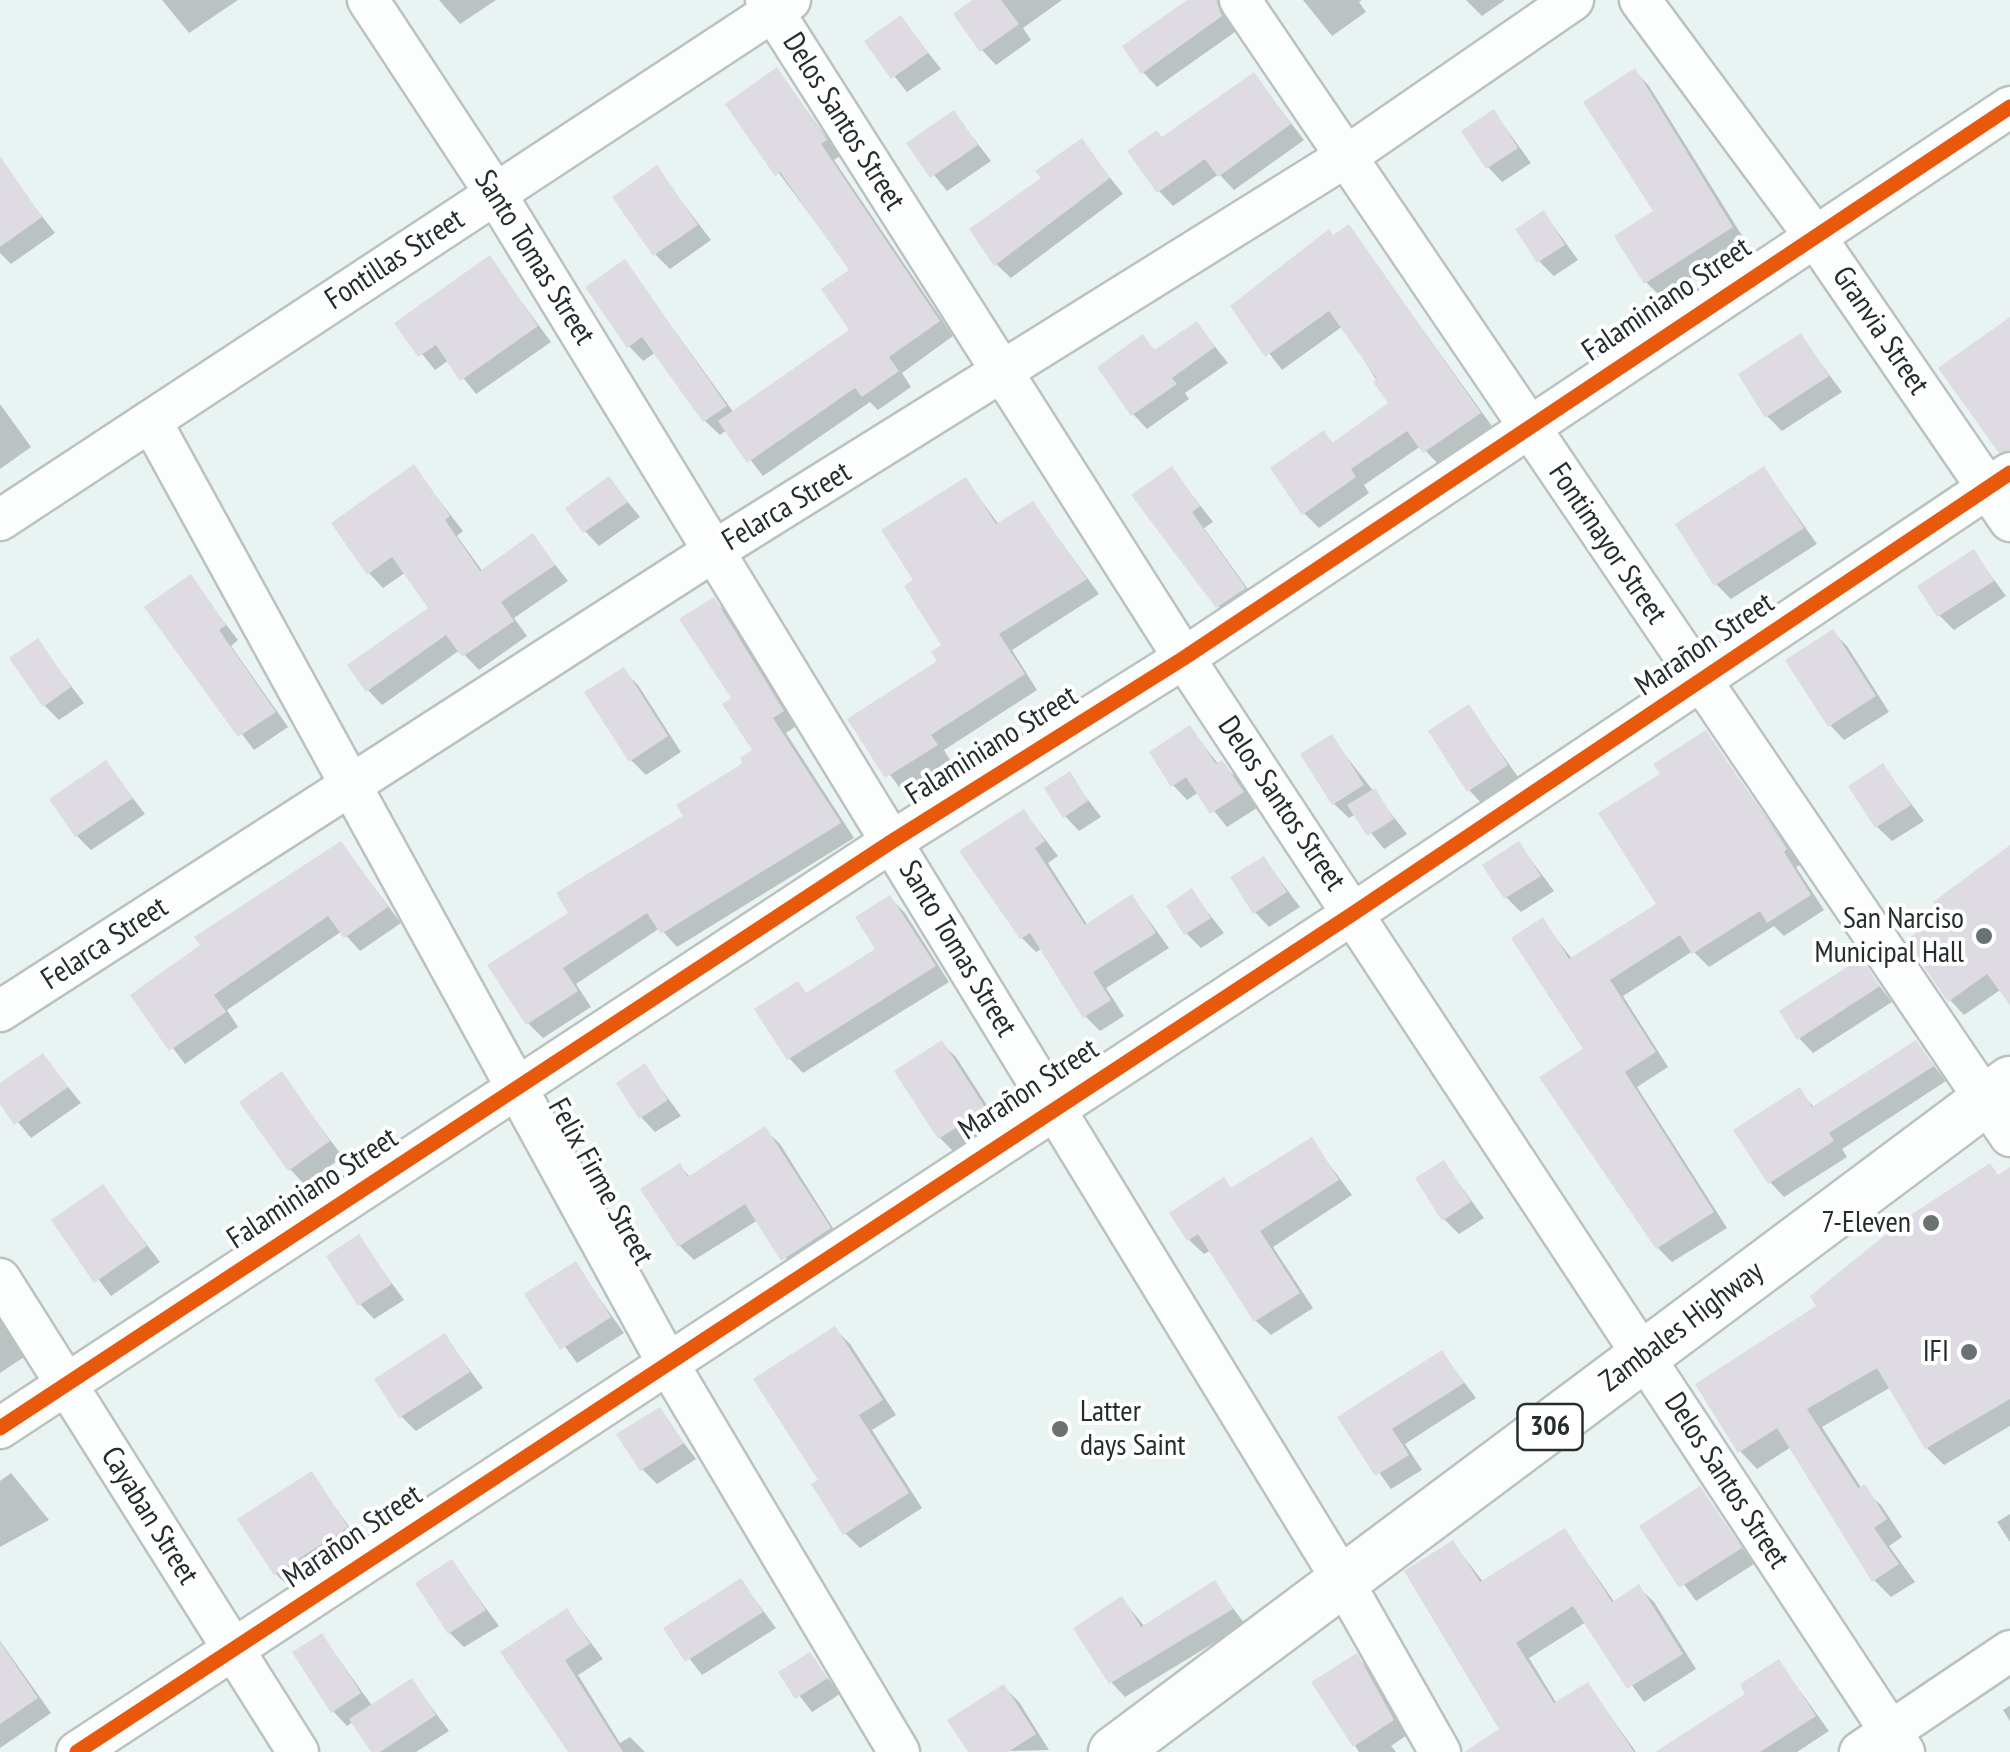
<!DOCTYPE html>
<html>
<head>
<meta charset="utf-8">
<style>
	body { margin:0 }
	canvas { display:block; background:#e8f3f2 }
</style>
</head>
<body>
<canvas width="2010" height="1752"></canvas>
<script>
const context = document.querySelector('canvas').getContext('2d');
context.lineJoin = 'round';
function fill(path, color) { context.fillStyle = color; context.fill(path, 'evenodd'); }
function strokePath(path, color, width, dash) { context.strokeStyle = color; context.lineWidth = width; context.lineCap = dash ? 'butt' : 'round'; context.setLineDash(dash || []); context.stroke(path); }
function write(font, color, halo, rows, align = 'center') {
  context.font = font + ' "PT Sans Narrow",sans-serif'; context.lineWidth = 8; context.setLineDash([]); context.textBaseline = 'middle'; context.strokeStyle = halo; context.fillStyle = color; for (const [text, x, y, turn = 0] of rows) {
    context.save(); context.translate(x, y); context.rotate((+turn || 0) * Math.PI / 180); context.textAlign = isNaN(turn) ? turn : align; if (halo) context.strokeText(text, 0, 0); context.fillText(text, 0, 0); context.restore();
  }
}
const shadow = new Path2D(`
	M162,0H238L189,33Z
	M439,0H496L460,24Z
	M975,0H1062L1023,28L1031,40L996,65L982,50Z
	M1192,0H1217L1235,32L1157,87L1143,72Z
	M1303,0H1362L1359,2L1366,12L1332,36Z
	M1466,0H1505L1482,16Z
	M901,18L941,69L907,92L867,42Z
	M777,70L840,156L834,160L953,336L902,373L911,387L878,410L870,402L763,476L727,430L720,435L705,421L656,352L643,361L629,346L625,262L734,413L853,330L852,271L728,105Z
	M1635,71L1649,86L1746,242L1661,297L1646,282L1657,211Z
	M1254,75L1304,140L1234,190L1219,174L1173,206L1159,191L1163,139Z
	M1494,112L1531,163L1502,182L1488,167Z
	M954,113L991,161L947,191L909,144Z
	M1081,141L1123,194L1011,278L996,264L1044,179Z
	M656,168L711,240L670,269L655,254Z
	M16,183L55,233L11,264L0,253V194Z
	M1544,213L1578,260L1554,276L1539,261Z
	M1349,227L1494,429L1440,466L1421,446L1364,485L1369,493L1319,528L1304,513L1324,434L1334,444L1391,404L1343,326L1282,370L1233,306Z
	M490,259L551,342L476,394L449,360L435,370L398,324Z
	M1197,324L1228,363L1185,393L1189,399L1147,429L1133,414L1142,338L1156,351Z
	M1801,337L1842,392L1782,431L1767,416Z
	M0,404L31,447L0,469Z
	M414,468L463,531L457,536L483,572L533,537L568,581L514,618L527,636L479,670L460,650L382,705L368,690L431,609L406,572L383,588L369,573Z
	M1172,469L1213,522L1204,528L1258,603L1233,621L1218,606Z
	M1764,469L1817,544L1731,599L1716,584Z
	M609,479L640,517L599,546L585,531Z
	M966,480L999,525L1033,504L1099,594L1012,650L1037,690L944,750L950,760L902,791L850,720L940,662L945,646L916,580Z
	M1974,553L2006,596L1954,630L1939,615Z
	M190,578L238,640L231,646L288,727L254,750L147,608Z
	M713,600L728,614L796,726L786,733L854,838L677,947L660,928L576,984L591,1007L543,1038L528,1023L572,913L686,817L755,751L734,699Z
	M1833,632L1847,646L1889,712L1844,740L1830,725Z
	M37,641L84,703L59,720L44,705Z
	M623,670L638,685L681,752L646,775L631,760Z
	M1468,707L1521,781L1483,805L1469,790Z
	M1190,728L1219,765L1237,777L1257,808L1227,827L1199,792L1187,800L1173,785Z
	M1706,733L1800,865L1796,867L1824,910L1784,936L1774,926L1709,967L1693,951L1623,996L1668,1067L1637,1087L1727,1228L1672,1262L1658,1248L1542,921L1573,960L1659,904L1663,775Z
	M1331,737L1407,834L1384,849L1356,814L1349,818L1334,804L1303,755Z
	M106,763L145,814L91,850L77,836Z
	M1883,766L1924,821L1892,841L1877,827Z
	M1069,775L1101,817L1079,831L1065,816Z
	M1024,812L1058,856L1048,863L1088,926L1132,897L1169,948L1106,988L1124,1016L1100,1031L1085,1016L1043,948L1036,952L1022,938Z
	M341,844L401,923L360,951L342,931L227,1010L238,1027L185,1064L133,995Z
	M1519,844L1554,891L1521,912L1506,897Z
	M2010,848V994L2003,988L1964,1015L1950,1000L1946,915Z
	M1264,859L1300,907L1269,927L1255,912Z
	M1192,892L1224,933L1201,948L1186,933Z
	M890,898L905,913L949,982L803,1073L789,1058L798,985L808,995L879,950Z
	M1860,961L1892,1002L1813,1053L1799,1038Z
	M941,1043L956,1057L999,1124L954,1152L940,1138Z
	M1916,1043L1946,1081L1842,1149L1847,1157L1784,1197L1770,1182L1799,1091L1815,1108Z
	M43,1056L81,1103L31,1138L0,1100V1086Z
	M645,1067L681,1116L655,1132L641,1117Z
	M281,1075L343,1157L304,1184L290,1169Z
	M765,1130L780,1144L843,1244L798,1274L758,1220L694,1260L680,1246V1166L691,1178Z
	M1311,1140L1352,1195L1273,1247L1313,1308L1271,1335L1256,1321L1211,1250L1204,1254L1189,1240L1224,1180L1233,1190Z
	M1444,1163L1484,1218L1459,1234L1444,1219Z
	M2010,1170V1426L1944,1465L1927,1448L1891,1387L1822,1427L1862,1489L1881,1505L1902,1537L1889,1546L1915,1582L1891,1597L1874,1580L1791,1447L1757,1469L1740,1451L1820,1307Z
	M103,1187L160,1262L111,1296L54,1221Z
	M359,1238L404,1300L374,1319L360,1304Z
	M575,1264L624,1333L577,1363L527,1295Z
	M0,1320L24,1357L0,1373Z
	M835,1329L850,1344L896,1415L872,1430L922,1508L860,1548L845,1533L822,1481Z
	M445,1337L483,1388L416,1431L401,1416Z
	M1442,1353L1476,1398L1405,1444L1422,1470L1391,1489L1340,1418Z
	M659,1410L696,1459L657,1484L642,1469Z
	M11,1473L49,1520L0,1547V1481Z
	M311,1474L361,1543L290,1588L276,1574Z
	M1700,1489L1754,1564L1696,1601L1642,1526Z
	M2010,1514V1542L1997,1522Z
	M1565,1531L1615,1603L1639,1588L1654,1602L1696,1669L1644,1702L1586,1622L1529,1658L1557,1704L1588,1685L1636,1752H1498L1502,1730L1453,1543L1484,1583Z
	M452,1562L499,1626L464,1647L450,1633Z
	M741,1581L776,1628L702,1675L667,1629Z
	M1214,1583L1245,1624L1125,1697L1111,1682L1122,1599L1145,1627Z
	M567,1611L603,1659L578,1675L620,1743L630,1737L645,1752H571L504,1653Z
	M322,1636L373,1707L412,1681L449,1731L416,1752H374L354,1721L347,1726L333,1711Z
	M0,1641L51,1713L0,1748Z
	M810,1655L840,1694L812,1712L782,1673Z
	M1356,1656L1371,1671L1407,1735L1391,1746L1396,1752H1359L1315,1683Z
	M1779,1662L1829,1731L1797,1752H1660L1749,1694Z
	M1004,1687L1019,1702L1049,1750L970,1752Z
	M2010,1706V1721L2003,1710Z`);
const building = new Path2D(`
	M972,0H1001L1019,24L980,52L953,14Z
	M1187,0H1216L1222,16L1141,74L1122,46Z
	M901,15L928,53L891,79L864,41Z
	M777,67L827,140L821,144L940,321L889,357L899,371L862,397L855,388L747,463L718,421L849,330L821,289L849,270L780,172L775,176L725,104Z
	M1635,68L1733,227L1644,284L1614,236L1653,211L1583,102Z
	M1254,72L1291,124L1218,177L1205,159L1157,193L1127,151L1157,130L1162,137Z
	M1494,109L1518,148L1486,169L1461,131Z
	M954,110L978,145L930,178L906,143Z
	M1082,138L1110,178L994,266L969,229L1041,178L1035,171Z
	M0,156L42,217L0,247Z
	M657,165L698,225L653,256L612,197Z
	M1544,210L1565,245L1537,263L1515,229Z
	M1349,224L1481,413L1423,453L1407,431L1351,469L1356,477L1302,515L1270,468L1324,430L1332,443L1388,403L1373,382L1377,379L1329,311L1265,357L1230,306L1329,229L1333,235Z
	M490,255L538,326L460,381L436,345L418,357L394,323Z
	M625,259L727,406L703,422L642,337L627,348L585,287Z
	M2010,317V450L1999,453L1938,368Z
	M1197,321L1215,347L1172,378L1177,384L1131,416L1097,367L1143,334L1154,350Z
	M1801,333L1829,376L1765,418L1738,374Z
	M414,464L450,516L445,520L480,571L533,533L555,565L501,602L514,621L462,657L446,635L366,692L347,665L428,608L392,557L367,575L331,523Z
	M1172,466L1200,506L1192,512L1246,588L1216,608L1131,495Z
	M1764,466L1804,528L1714,586L1675,524Z
	M609,476L628,502L583,533L565,508Z
	M966,477L996,524L1033,501L1087,579L999,634L1025,674L931,735L938,745L885,778L847,719L937,661L931,652L941,645L904,586L913,580L881,530Z
	M1974,549L1994,581L1937,617L1917,586Z
	M191,574L226,625L219,630L276,712L238,737L144,607Z
	M714,597L784,711L773,718L841,823L661,934L647,913L563,968L578,991L526,1025L487,965L568,913L556,893L683,816L676,805L743,763L740,758L752,750L722,704L731,698L679,619Z
	M1833,629L1876,696L1828,727L1785,660Z
	M38,638L71,687L43,707L9,658Z
	M624,667L668,736L629,762L584,692Z
	M1469,704L1508,765L1467,792L1428,731Z
	M1190,725L1216,764L1222,760L1244,792L1210,814L1186,777L1171,787L1149,752Z
	M1706,730L1787,849L1784,852L1811,895L1767,923L1760,911L1692,954L1680,935L1610,980L1656,1052L1625,1072L1714,1212L1656,1249L1539,1077L1583,1049L1511,938L1543,917L1569,959L1656,904L1598,813L1660,774L1653,764Z
	M1332,734L1364,785L1332,805L1300,754Z
	M106,760L133,798L75,837L49,799Z
	M1883,763L1911,805L1875,828L1848,786Z
	M1070,771L1088,801L1063,818L1044,788Z
	M1375,788L1394,819L1367,836L1347,805Z
	M1024,809L1045,841L1035,848L1085,925L1132,894L1156,933L1093,972L1111,1000L1083,1018L1030,933L1020,939L959,851Z
	M341,841L388,907L344,938L328,916L214,995L226,1012L169,1051L130,995L200,945L194,937Z
	M1519,841L1541,876L1504,899L1482,865Z
	M2010,845V1005L1987,974L1948,1002L1906,940L1942,915L1933,902Z
	M1264,856L1287,892L1253,914L1230,877Z
	M1192,888L1211,918L1184,935L1166,906Z
	M890,895L936,966L787,1060L754,1009L798,981L806,993L875,949L855,917Z
	M1861,958L1880,986L1797,1040L1779,1011Z
	M942,1040L986,1109L938,1139L894,1071Z
	M1916,1040L1934,1066L1829,1133L1834,1141L1768,1184L1733,1130L1800,1087L1812,1107Z
	M43,1053L68,1087L14,1125L0,1104V1083Z
	M645,1063L668,1100L639,1119L616,1083Z
	M282,1071L330,1141L288,1171L239,1102Z
	M765,1126L831,1228L781,1261L745,1204L678,1247L640,1189L680,1163L688,1177Z
	M1312,1137L1339,1180L1260,1231L1300,1293L1254,1322L1198,1234L1187,1241L1169,1213L1224,1177L1231,1188Z
	M1444,1160L1471,1202L1442,1221L1415,1178Z
	M1990,1163L1998,1175L2010,1167V1399L1925,1449L1877,1368L1807,1409L1858,1488L1865,1484L1887,1519L1874,1528L1899,1564L1872,1582L1777,1428L1738,1453L1695,1384L1816,1306L1810,1296L1906,1218Z
	M103,1184L147,1246L94,1283L51,1220Z
	M359,1234L392,1284L358,1306L326,1256Z
	M576,1261L611,1317L560,1350L524,1294Z
	M835,1326L883,1400L859,1415L909,1493L843,1535L811,1484L818,1480L753,1379Z
	M445,1333L470,1372L399,1418L374,1379Z
	M1442,1350L1464,1383L1392,1429L1409,1455L1375,1476L1337,1417Z
	M660,1407L684,1443L640,1471L616,1434Z
	M312,1471L348,1527L274,1575L237,1519Z
	M1700,1486L1742,1548L1679,1588L1639,1526Z
	M1565,1528L1612,1602L1639,1584L1683,1654L1627,1689L1573,1606L1516,1643L1554,1703L1588,1682L1634,1752H1464L1499,1729L1404,1571L1453,1540L1480,1582Z
	M452,1559L486,1610L448,1634L415,1583Z
	M741,1578L763,1612L685,1662L663,1628Z
	M1215,1580L1233,1609L1109,1684L1073,1628L1122,1596L1141,1627Z
	M567,1608L590,1644L565,1660L623,1752H568L500,1652Z
	M322,1633L361,1693L331,1713L292,1652Z
	M0,1642L38,1698L0,1724Z
	M810,1652L828,1678L795,1699L778,1672Z
	M1357,1653L1394,1720L1353,1747L1311,1682Z
	M1779,1659L1816,1716L1760,1752H1655L1745,1694L1740,1684Z
	M412,1678L436,1715L380,1752H371L349,1719Z
	M1004,1684L1036,1734L1008,1752H968L947,1720Z`);
const minor = new Path2D(`
	M368,0L495,193L1343,1581L1440,1752
	M766,0L1184,658L1904,1752
	M1240,0L2010,1136
	M1640,0L1814,235L2010,521
	M151,421L667,1362L899,1752
	M0,520L790,0
	M0,1011L714,551L1347,156L1573,0
	M0,1279L298,1752
	M0,1428L891,842L1184,658L2010,107
	M77,1752L1354,913L2010,473
	M1860,1752L2010,1651`);
const major = new Path2D(`
	M1114,1752L2010,1082`);
const cycleway = new Path2D(`
	M0,1428L891,842L1184,658L2010,107
	M77,1752L1354,913L2010,473`);
const markers = [
	[1984,936,10,"#6a7272"],
	[1931,1223,10,"#6a7272"],
	[1969,1352,10,"#6a7272"],
	[1060,1429,10,"#6a7272"]
];
const shields = [
	[1550,1427,65]
];
const shieldNames = [
	["306",1550,1427]
];
const streetNames = [
	["Delos Santos Street",843,122,58],
	["Santo Tomas Street",534,258,58],
	["Fontillas Street",395,260,-33],
	["Falaminiano Street",1667,300,-34],
	["Granvia Street",1880,331,56],
	["Felarca Street",787,507,-31],
	["Fontimayor Street",1607,544,56],
	["Marañon Street",1705,645,-34],
	["Falaminiano Street",992,746,-32],
	["Delos Santos Street",1281,804,56],
	["Felarca Street",105,944,-33],
	["Santo Tomas Street",957,949,59],
	["Marañon Street",1029,1090,-33],
	["Felix Firme Street",600,1182,61],
	["Falaminiano Street",313,1189,-33],
	["Zambales Highway",1682,1327,-37],
	["Delos Santos Street",1726,1481,57],
	["Cayaban Street",149,1516,58],
	["Marañon Street",353,1537,-34]
];
const poiNames = [
	["San Narciso",1964,919],
	["Municipal Hall",1964,953],
	["7-Eleven",1911,1223],
	["IFI",1949,1352],
	["Latter",1080,1412,"left"],
	["days Saint",1080,1446,"left"]
];
fill(shadow, '#0003');
fill(building, '#dedce2');
strokePath(minor, '#bac2c1', 45);
strokePath(major, '#bac2c1', 55);
strokePath(minor, '#fcfdfd', 40);
strokePath(major, '#fcfdfd', 50);
strokePath(cycleway, '#e8590c', 15);
for (const [x, y, r, color] of markers) { const dot = new Path2D(); dot.arc(x, y, r, 0, 2 * Math.PI); context.fillStyle = color; context.fill(dot); strokePath(dot, '#fff', 4); }
for (const [x, y, w] of shields) { const box = new Path2D(); box.roundRect(x - w / 2, y - 23, w, 46, 8); context.fillStyle = '#fff'; context.fill(box); strokePath(box, '#262d2d', 2.5); }
write('bold 28px', '#262d2d', null, shieldNames);
write('30px', '#262d2d', '#fff', streetNames);
write('30px', '#262d2d', '#fff', poiNames, 'right');
</script>
</body>
</html>
